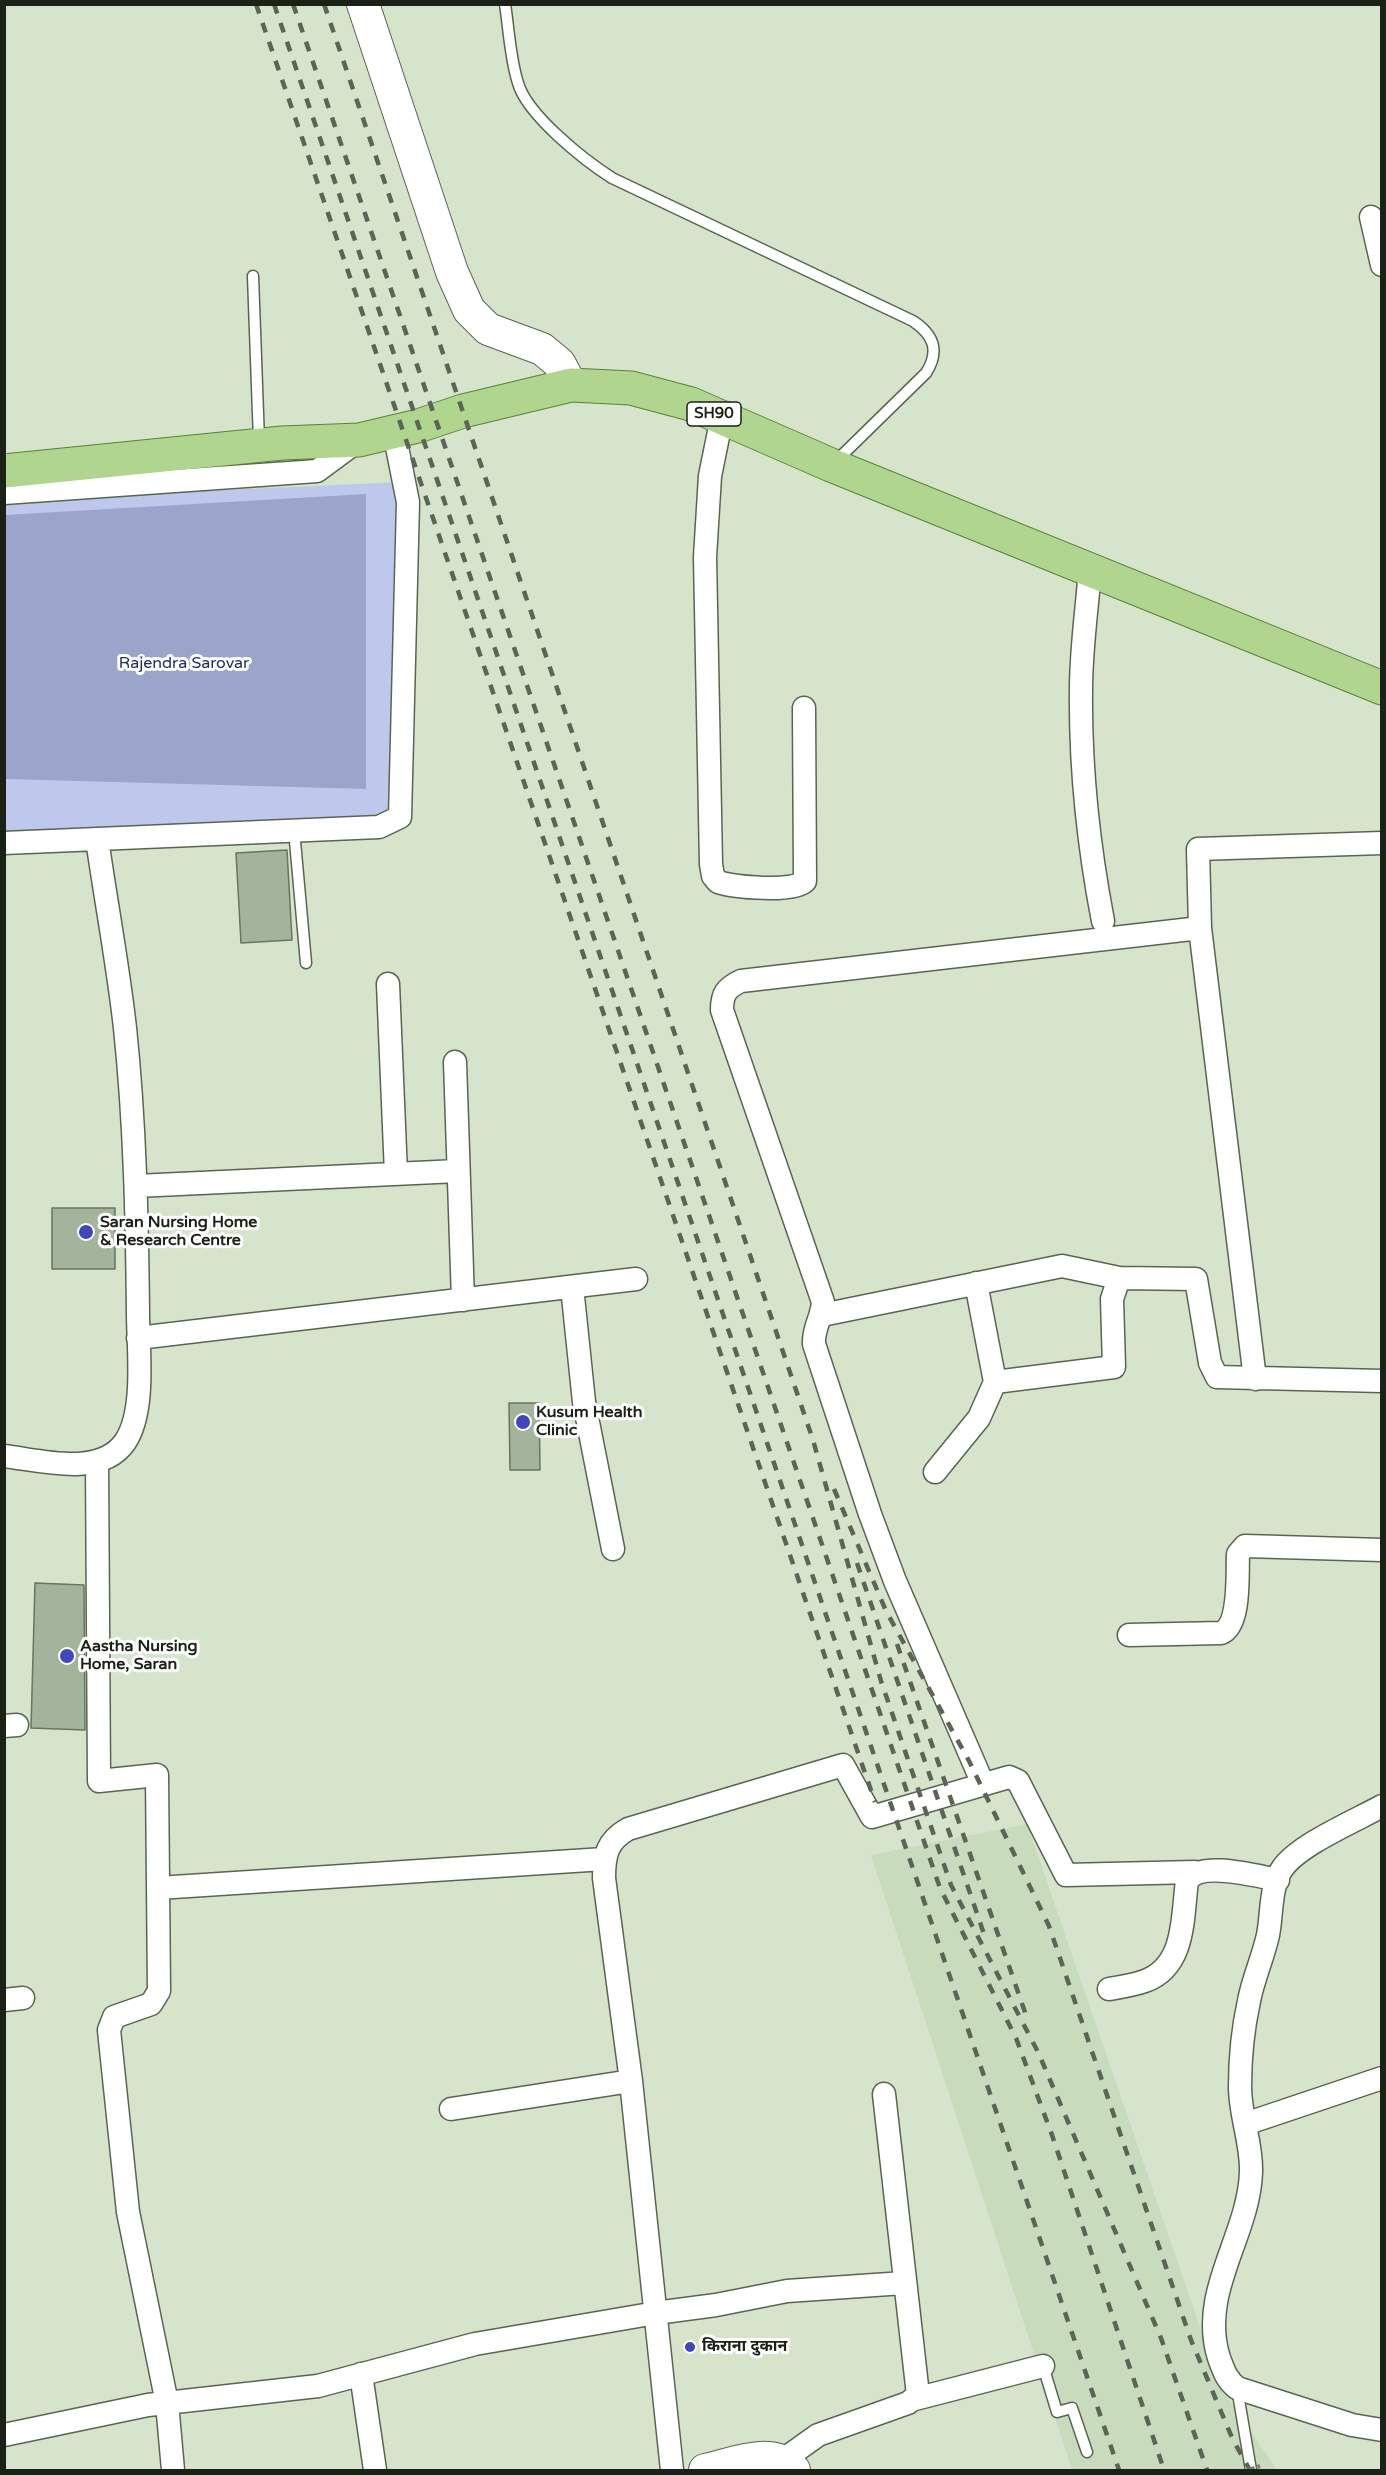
<!DOCTYPE html>
<html>
<head>
<meta charset="utf-8">
<style>
	body { margin:0 }
	#map { position:relative; width:1386px; height:2475px; overflow:hidden; background:#d5e4cb; font-family:"Varela Round",sans-serif }
	canvas { display:block }
	.frame { position:absolute; inset:0; border:6px solid #1c2118; pointer-events:none }
</style>
</head>
<body>
<div id="map">
<canvas width="1386" height="2475"></canvas>
<div class="frame"></div>
</div>
<script>
const context = document.querySelector('canvas').getContext('2d');
context.lineJoin = 'round';
function fill(path, color) { context.fillStyle = color; context.fill(path, 'evenodd'); }
function strokePath(path, color, width, dash) { context.strokeStyle = color; context.lineWidth = width; context.lineCap = dash ? 'butt' : 'round'; context.setLineDash(dash || []); context.stroke(path); }
function write(font, color, halo, rows, align = 'center') {
  context.font = font + ' "Varela Round","Noto Sans Devanagari",sans-serif'; context.lineWidth = 6; context.setLineDash([]); context.textBaseline = 'middle'; context.strokeStyle = halo; context.fillStyle = color; for (const [text, x, y, turn = 0] of rows) {
    context.save(); context.translate(x, y); context.rotate((+turn || 0) * Math.PI / 180); context.textAlign = isNaN(turn) ? turn : align; if (halo) context.strokeText(text, 0, 0); context.fillText(text, 0, 0); context.restore();
  }
}
const built = new Path2D(`
	M1027,1824L1221,2388L1277,2470H1072L871,1855Z`);
const green = new Path2D(`
	M403,482L400,827L5,842L4,500Z`);
const water = new Path2D(`
	M366,494V789L5,779V515Z`);
const building = new Path2D(`
	M287,850L292,940L241,943L236,853Z
	M52,1208H115V1269H52Z
	M509,1403H539L540,1470H510Z
	M35,1583L84,1585L85,1730L31,1728Z`);
const lane = new Path2D(`
	M505,4C509,30 510,58 518,83C527,115 584,160 612,178L913,321C934,335 940,351 926,373L834,463
	M253,276L259,441
	M294,830L306,963
	M1043,2366L1057,2412L1072,2408L1087,2452
	M1237,2388L1251,2470`);
const street = new Path2D(`
	M1371,217L1382,265
	M722,417L710,476L705,557L711,864L713,876L718,882C734,887 794,893 805,881L804,708
	M4,493L317,471L359,440
	M1090,570C1087,609 1081,649 1081,689C1080,767 1088,843 1103,921
	M4,843L379,827L400,817L408,502L394,432
	M1200,928L1255,1379
	M388,984L396,1174
	M455,1062L463,1300
	M136,1186L458,1171
	M572,1287L584,1402L613,1549
	M822,1315L1062,1266L1119,1278
	M138,1338L636,1279
	M995,1382L1114,1367L1112,1299L1119,1278L1196,1279L1210,1363L1217,1377L1382,1381
	M4,1456C40,1460 100,1478 125,1442C146,1411 138,1349 138,1313C137,1218 135,1123 125,1028C118,965 106,902 97,839
	M97,1461L99,1781L157,1775L159,1991L151,2004L114,2017L109,2030L128,2212L167,2403L173,2470
	M935,1472L979,1418L995,1382L976,1283
	M1129,1635L1221,1633C1241,1625 1237,1574 1238,1554L1245,1546L1382,1550
	M4,1726L17,1725
	M983,1784L895,1581L870,1514L814,1344C813,1328 822,1318 823,1302L722,1010C722,994 726,988 741,981L1200,928L1198,849L1382,843
	M1382,1806C1355,1821 1298,1845 1282,1869C1270,1886 1272,1916 1268,1935C1263,1958 1253,1979 1249,2001C1243,2028 1240,2059 1240,2087C1240,2116 1252,2143 1251,2172C1249,2236 1198,2292 1219,2358C1224,2371 1226,2379 1237,2388L1352,2425L1382,2430
	M158,1888L604,1859
	M1109,1989C1121,1987 1134,1985 1145,1981C1186,1966 1182,1917 1187,1881C1200,1860 1256,1876 1278,1880
	M4,2000L23,1998
	M451,2109L631,2081
	M1245,2124L1382,2078
	M361,2374L375,2470
	M915,2399L1043,2366
	M4,2435L148,2405L318,2386L475,2344L656,2313L716,2305L787,2291L904,2283
	M783,2460L818,2435L908,2403L918,2395L884,2094
	M672,2470L631,2081L604,1878C604,1855 607,1841 628,1829L843,1765L872,1817L1009,1777L1018,1781L1066,1875L1195,1872`);
const secondary = new Path2D(`
	M363,4L452,272L469,310L488,329L542,349L559,363L571,385
	M705,2470C733,2464 772,2446 794,2470`);
const primary = new Path2D(`
	M4,471L282,443L359,440L418,426L463,411L571,385L631,388L691,404L831,465L1382,688`);
const rail = new Path2D(`
	M256,4L875,1802
	M274,4L1119,2470
	M293,4L940,1888L1016,2038L1052,2135L1164,2470
	M324,4L813,1440L881,1681L951,1885L1038,2052L1161,2338L1207,2470
	M834,1489L886,1611L969,1761L1049,1926L1191,2340L1233,2440L1250,2470
	M857,1563L984,1934
	M897,1644L1026,2015`);
const pathBridge = new Path2D(`
	M1249,2470L1260,2466`);
const markers = [
	[86,1232,8,"#3f47bb"],
	[523,1422,8,"#3f47bb"],
	[67,1656,8,"#3f47bb"],
	[690,2347,6,"#3f47bb"]
];
const shields = [
	[714,414,54]
];
const shieldNames = [
	["SH90",714,414]
];
const parkNames = [
	["Rajendra Sarovar",184,664]
];
const poiNames = [
	["Saran Nursing Home",100,1223],
	["& Research Centre",100,1241],
	["Kusum Health",536,1413],
	["Clinic",536,1431],
	["Aastha Nursing",80,1647],
	["Home, Saran",80,1665],
	["किराना दुकान",702,2347]
];
fill(built, '#c8dbbc');
fill(green, '#bec8ec');
fill(water, '#9ba5cc');
fill(building, '#a4b39b');
strokePath(building, '#68755f', 1.5);
strokePath(lane, '#586650', 13);
strokePath(street, '#586650', 25);
strokePath(secondary, '#586650', 34);
strokePath(primary, '#588435', 35);
strokePath(lane, '#fff', 10);
strokePath(street, '#fff', 22);
strokePath(secondary, '#fff', 32);
strokePath(primary, '#afd58f', 33);
strokePath(rail, '#5c6456', 4.5, [10, 10]);
strokePath(pathBridge, '#788271', 4, [6, 3]);
for (const [x, y, r, color] of markers) { const dot = new Path2D(); dot.arc(x, y, r, 0, 2 * Math.PI); context.fillStyle = color; context.fill(dot); strokePath(dot, '#fff', 2); }
for (const [x, y, w] of shields) { const box = new Path2D(); box.roundRect(x - w / 2, y - 12, w, 24, 4.5); context.fillStyle = '#fff'; context.fill(box); strokePath(box, '#1c2118', 1.5); }
write('bold 15px', '#1c2118', null, shieldNames);
write('16px', '#232a5c', '#fff', parkNames);
write('bold 16px', '#1c2118', '#fff', poiNames, 'left');
</script>
</body>
</html>
